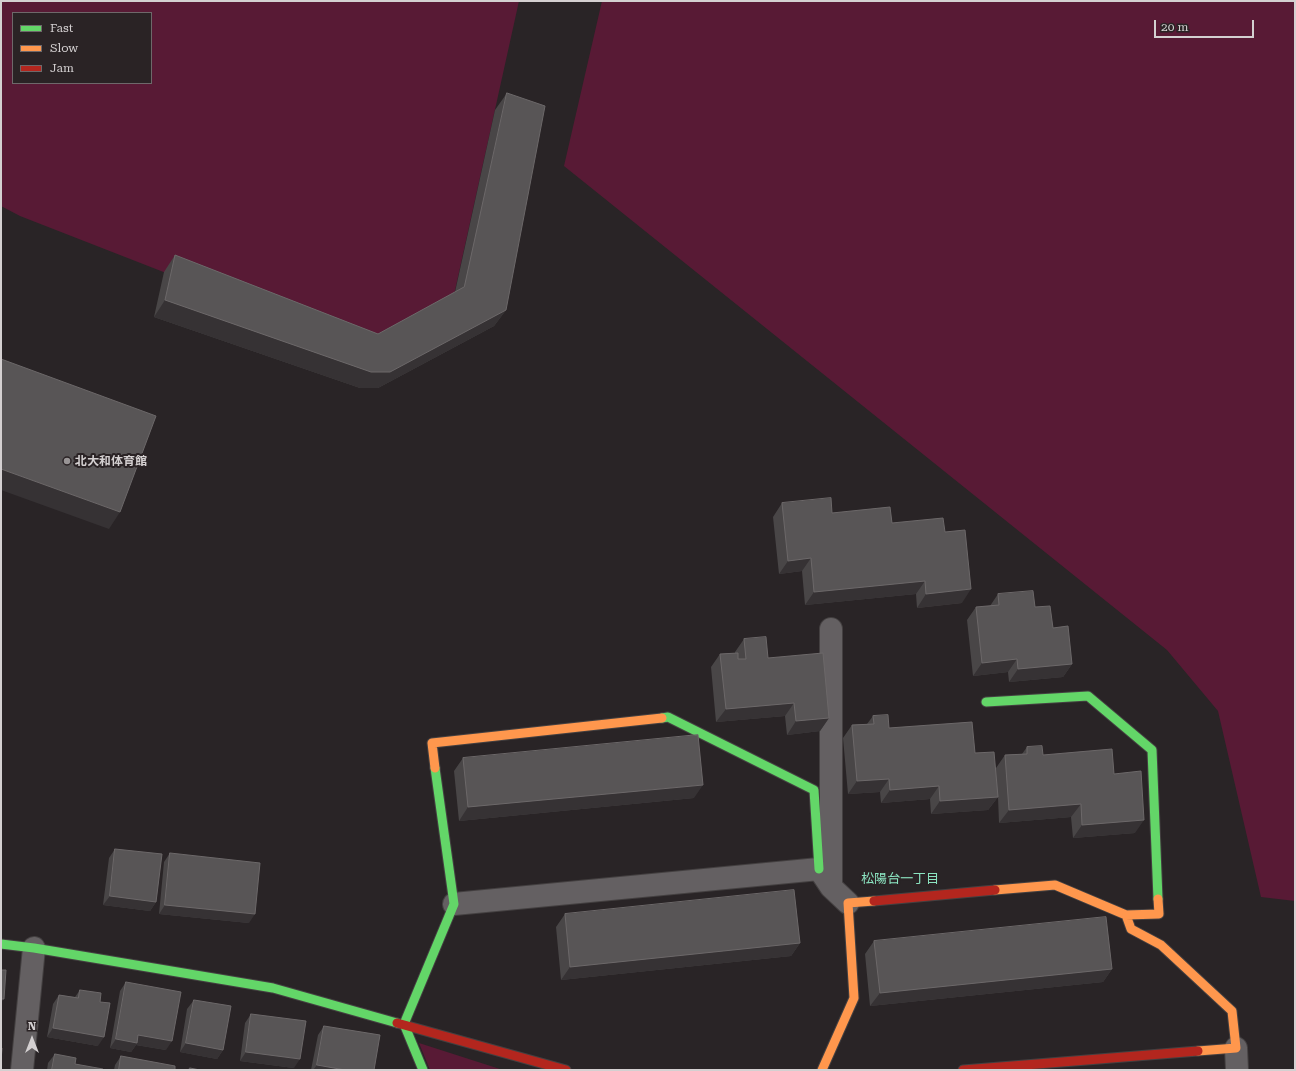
<!DOCTYPE html>
<html>
<head>
<meta charset="utf-8">
<style>
	body { margin:0 }
	#map { position:relative; width:1296px; height:1071px; overflow:hidden; background:#292426; font-family:"Roboto Serif",serif }
	canvas { display:block }
	.frame { position:absolute; inset:0; border:2px solid #d4d0d1; pointer-events:none }
	.legend { position:absolute; left:12px; top:12px; width:140px; height:72px; box-sizing:border-box; background:#2a2325; border:1px solid #6e686a; margin:0; padding:5px 7px; list-style:none; font-size:12px; color:#d4d0d1 }
	.legend li { display:flex; align-items:center; gap:8px; height:20px }
	.legend b { width:20px; border:1px solid #6e686a }
	.north { position:absolute; left:12px; top:1019px; width:40px; height:40px; -webkit-text-stroke:3px #2a2325; paint-order:stroke; rotate:0deg; font-size:11px; font-weight:700; line-height:16px; text-align:center; color:#d4d0d1 }
	.north::after { content:''; display:block; margin:auto; width:14px; height:18px; background:#d4d0d1; clip-path:polygon(50% 0,100% 100%,50% 72%,0 100%) }
	.scale { position:absolute; left:1154px; top:20px; width:100px; height:18px; box-sizing:border-box; border:2px solid #d4d0d1; border-top:0; padding-left:5px; font-size:12px; line-height:14px; white-space:nowrap; color:#d4d0d1; -webkit-text-stroke:3px #2a2325; paint-order:stroke }
</style>
</head>
<body>
<div id="map">
<canvas width="1296" height="1071"></canvas>
<div class="frame"></div>
<ul class="legend">
<li><b style="height:5px;background:#63d668"></b>Fast</li>
<li><b style="height:5px;background:#ff974d"></b>Slow</li>
<li><b style="height:5px;background:#b3261e"></b>Jam</li>
</ul>
<div class="north">N</div>
<div class="scale">20 m</div>
</div>
<script>
const context = document.querySelector('canvas').getContext('2d');
context.lineJoin = 'round';
function fill(path, color) { context.fillStyle = color; context.fill(path, 'evenodd'); }
function strokePath(path, color, width, dash) { context.strokeStyle = color; context.lineWidth = width; context.lineCap = dash ? 'butt' : 'round'; context.setLineDash(dash || []); context.stroke(path); }
function write(font, color, halo, rows, align = 'center') {
  context.font = font + ' "Roboto Serif","Noto Sans JP",serif'; context.lineWidth = 4; context.setLineDash([]); context.textBaseline = 'middle'; context.strokeStyle = halo; context.fillStyle = color; for (const [text, x, y, turn = 0] of rows) {
    context.save(); context.translate(x, y); context.rotate((+turn || 0) * Math.PI / 180); context.textAlign = isNaN(turn) ? turn : align; if (halo) context.strokeText(text, 0, 0); context.fillText(text, 0, 0); context.restore();
  }
}
const green = new Path2D(`
	M1,1H519L452,304L366,351L20,216L1,206ZM13,13H151V83H13Z
	M602,1H1295V901L1261,897L1218,711L1167,650L564,166Z
	M419,1043L503,1070H430Z`);
const street = new Path2D(`
	M831,629V887
	M454,904L819,869L831,887L848,903
	M1236,1048L1237,1070
	M22,1070L34,948`);
const fast = new Path2D(`
	M986,702L1088,696L1152,750L1158,899
	M662,718L668,717L814,790L819,869
	M1,944L34,948L273,988L397,1023
	M423,1070L404,1024L454,904L435,768`);
const slow = new Path2D(`
	M435,768L432,743L662,718
	M995,890L1055,885L1126,915L1159,914L1158,899
	M1126,915L1131,929L1161,945L1232,1011L1236,1048L1198,1051
	M822,1070L854,998L848,903L874,901`);
const jam = new Path2D(`
	M874,901L995,890
	M397,1023L566,1070
	M963,1070L1198,1051`);
const wall = new Path2D(`
	M507,93L506,310L494,326L378,388H360L154,317L164,272L175,255L378,334L455,292L495,110Z
	M782,503L832,513L945,532L962,603L917,608L916,594L805,605L802,571L779,574L773,517Z
	M998,594L1035,607L1053,628L1072,664L1063,677L1009,682L1008,672L973,676L967,620L976,607L990,606Z
	M744,639L768,658L829,718L820,731L787,735L785,716L716,722L711,667L720,654L735,653V652Z
	M873,716L889,728L975,753L996,768L1005,755L1022,754L1027,747L1043,755L1114,774L1135,833L1073,838L1071,817L999,823L998,797L988,810L931,814L930,799L881,803L880,792L848,794L843,738L852,725L867,724Z
	M463,758L694,798L459,821L454,771Z
	M115,849L156,902L150,911L103,905L109,858Z
	M170,853L249,923L159,914L164,862Z
	M565,914L800,943L791,956L561,980L556,927Z
	M874,941L1112,969L1103,982L870,1006L865,954Z
	M126,982L166,1050L136,1045L131,1052L110,1048L120,991Z
	M80,990L100,1002L98,1046L47,1037L53,1004L59,995L75,997Z
	M194,1000L223,1050L217,1059L180,1052L187,1009Z
	M251,1014L294,1068L240,1061L245,1023Z
	M324,1026L374,1070H311L318,1035Z
	M55,1054L75,1064L103,1070H47L48,1063Z
	M121,1056L175,1070H114L115,1065Z`);
const shadedWall = new Path2D(`
	M165,300L371,372L506,310L494,326L378,388H360L154,317Z
	M1,469L120,512L109,529L1,490Z
	M811,558L802,571L779,574L788,561Z
	M925,581L916,594L805,605L814,592Z
	M971,589L962,603L917,608L926,594Z
	M1017,659L1008,672L973,676L982,663Z
	M1072,664L1063,677L1009,682L1018,669Z
	M794,703L785,716L716,722L726,709Z
	M829,718L820,731L787,735L796,721Z
	M889,779L880,792L848,794L857,781Z
	M703,785L694,798L459,821L468,807Z
	M939,786L930,799L881,803L890,790Z
	M998,797L988,810L931,814L940,801Z
	M1081,804L1071,817L999,823L1009,810Z
	M1144,820L1135,833L1073,838L1082,825Z
	M110,896L156,902L150,911L103,905Z
	M165,905L255,914L249,923L159,914Z
	M800,943L791,956L561,980L570,967Z
	M1112,969L1103,982L870,1006L880,993Z
	M1,999H4L1,1003Z
	M53,1028L104,1037L98,1046L47,1037Z
	M138,1035L172,1041L166,1050L136,1045L131,1052L110,1048L116,1039Z
	M186,1043L223,1050L217,1059L180,1052Z
	M246,1052L300,1059L294,1068L240,1061Z
	M317,1065L345,1070H313Z`);
const building = new Path2D(`
	M507,93L545,106L506,310L390,372H371L165,300L175,255L378,334L464,287Z
	M1,359L156,416L120,512L1,469Z
	M831,498L832,513L890,507L892,523L943,518L945,532L965,530L971,589L926,594L925,581L814,592L811,558L788,561L782,503Z
	M1033,591L1035,607L1050,606L1053,628L1068,626L1072,664L1018,669L1017,659L982,663L976,607L999,605L998,594Z
	M766,637L768,658L823,653L829,718L796,721L794,703L726,709L720,654L738,653V659H746L744,639Z
	M888,715L889,728L972,722L975,753L994,752L998,797L940,801L939,786L890,790L889,779L857,781L852,725L874,724L873,716Z
	M698,735L703,785L468,807L463,758Z
	M1042,746L1043,755L1112,749L1114,774L1141,771L1144,820L1082,825L1081,804L1009,810L1005,755L1027,754V747Z
	M115,849L162,854L156,902L110,896Z
	M170,853L260,863L255,914L165,905Z
	M794,890L800,943L570,967L565,914Z
	M1106,917L1112,969L880,993L874,941Z
	M1,970H6L4,999H1Z
	M126,982L181,992L172,1041L138,1035L137,1043L116,1039Z
	M80,990L101,993L100,1002L110,1003L104,1037L53,1028L59,995L78,998Z
	M194,1000L231,1006L223,1050L186,1043Z
	M251,1014L306,1021L300,1059L246,1052Z
	M324,1026L380,1035L374,1070H345L317,1065Z
	M1,1048H2L1,1061Z
	M55,1054L76,1058L75,1064L103,1069V1070H52Z
	M121,1056L175,1066V1070H119Z
	M190,1068L200,1070H189Z`);
const markers = [
	[67,461,4,"#989495"]
];
const poiNames = [
	["北大和体育館",75,461]
];
const neighbourhoodNames = [
	["松陽台一丁目",900,879]
];
fill(green, '#581a35');
strokePath(street, '#444041', 24);
strokePath(fast, '#444041', 11);
strokePath(slow, '#444041', 11);
strokePath(jam, '#444041', 11);
strokePath(street, '#646062', 22);
strokePath(fast, '#63d668', 9);
strokePath(slow, '#ff974d', 9);
strokePath(jam, '#b3261e', 9);
fill(wall, '#494647');
fill(shadedWall, '#363234');
fill(building, '#585556');
strokePath(building, '#6c6869', 1);
for (const [x, y, r, color] of markers) { const dot = new Path2D(); dot.arc(x, y, r, 0, 2 * Math.PI); context.fillStyle = color; context.fill(dot); strokePath(dot, '#2a2325', 1.5); }
write('bold 12px', '#d4d0d1', '#2a2325', poiNames, 'left');
write('13px', '#8be4c1', '#2a2325', neighbourhoodNames);
</script>
</body>
</html>
